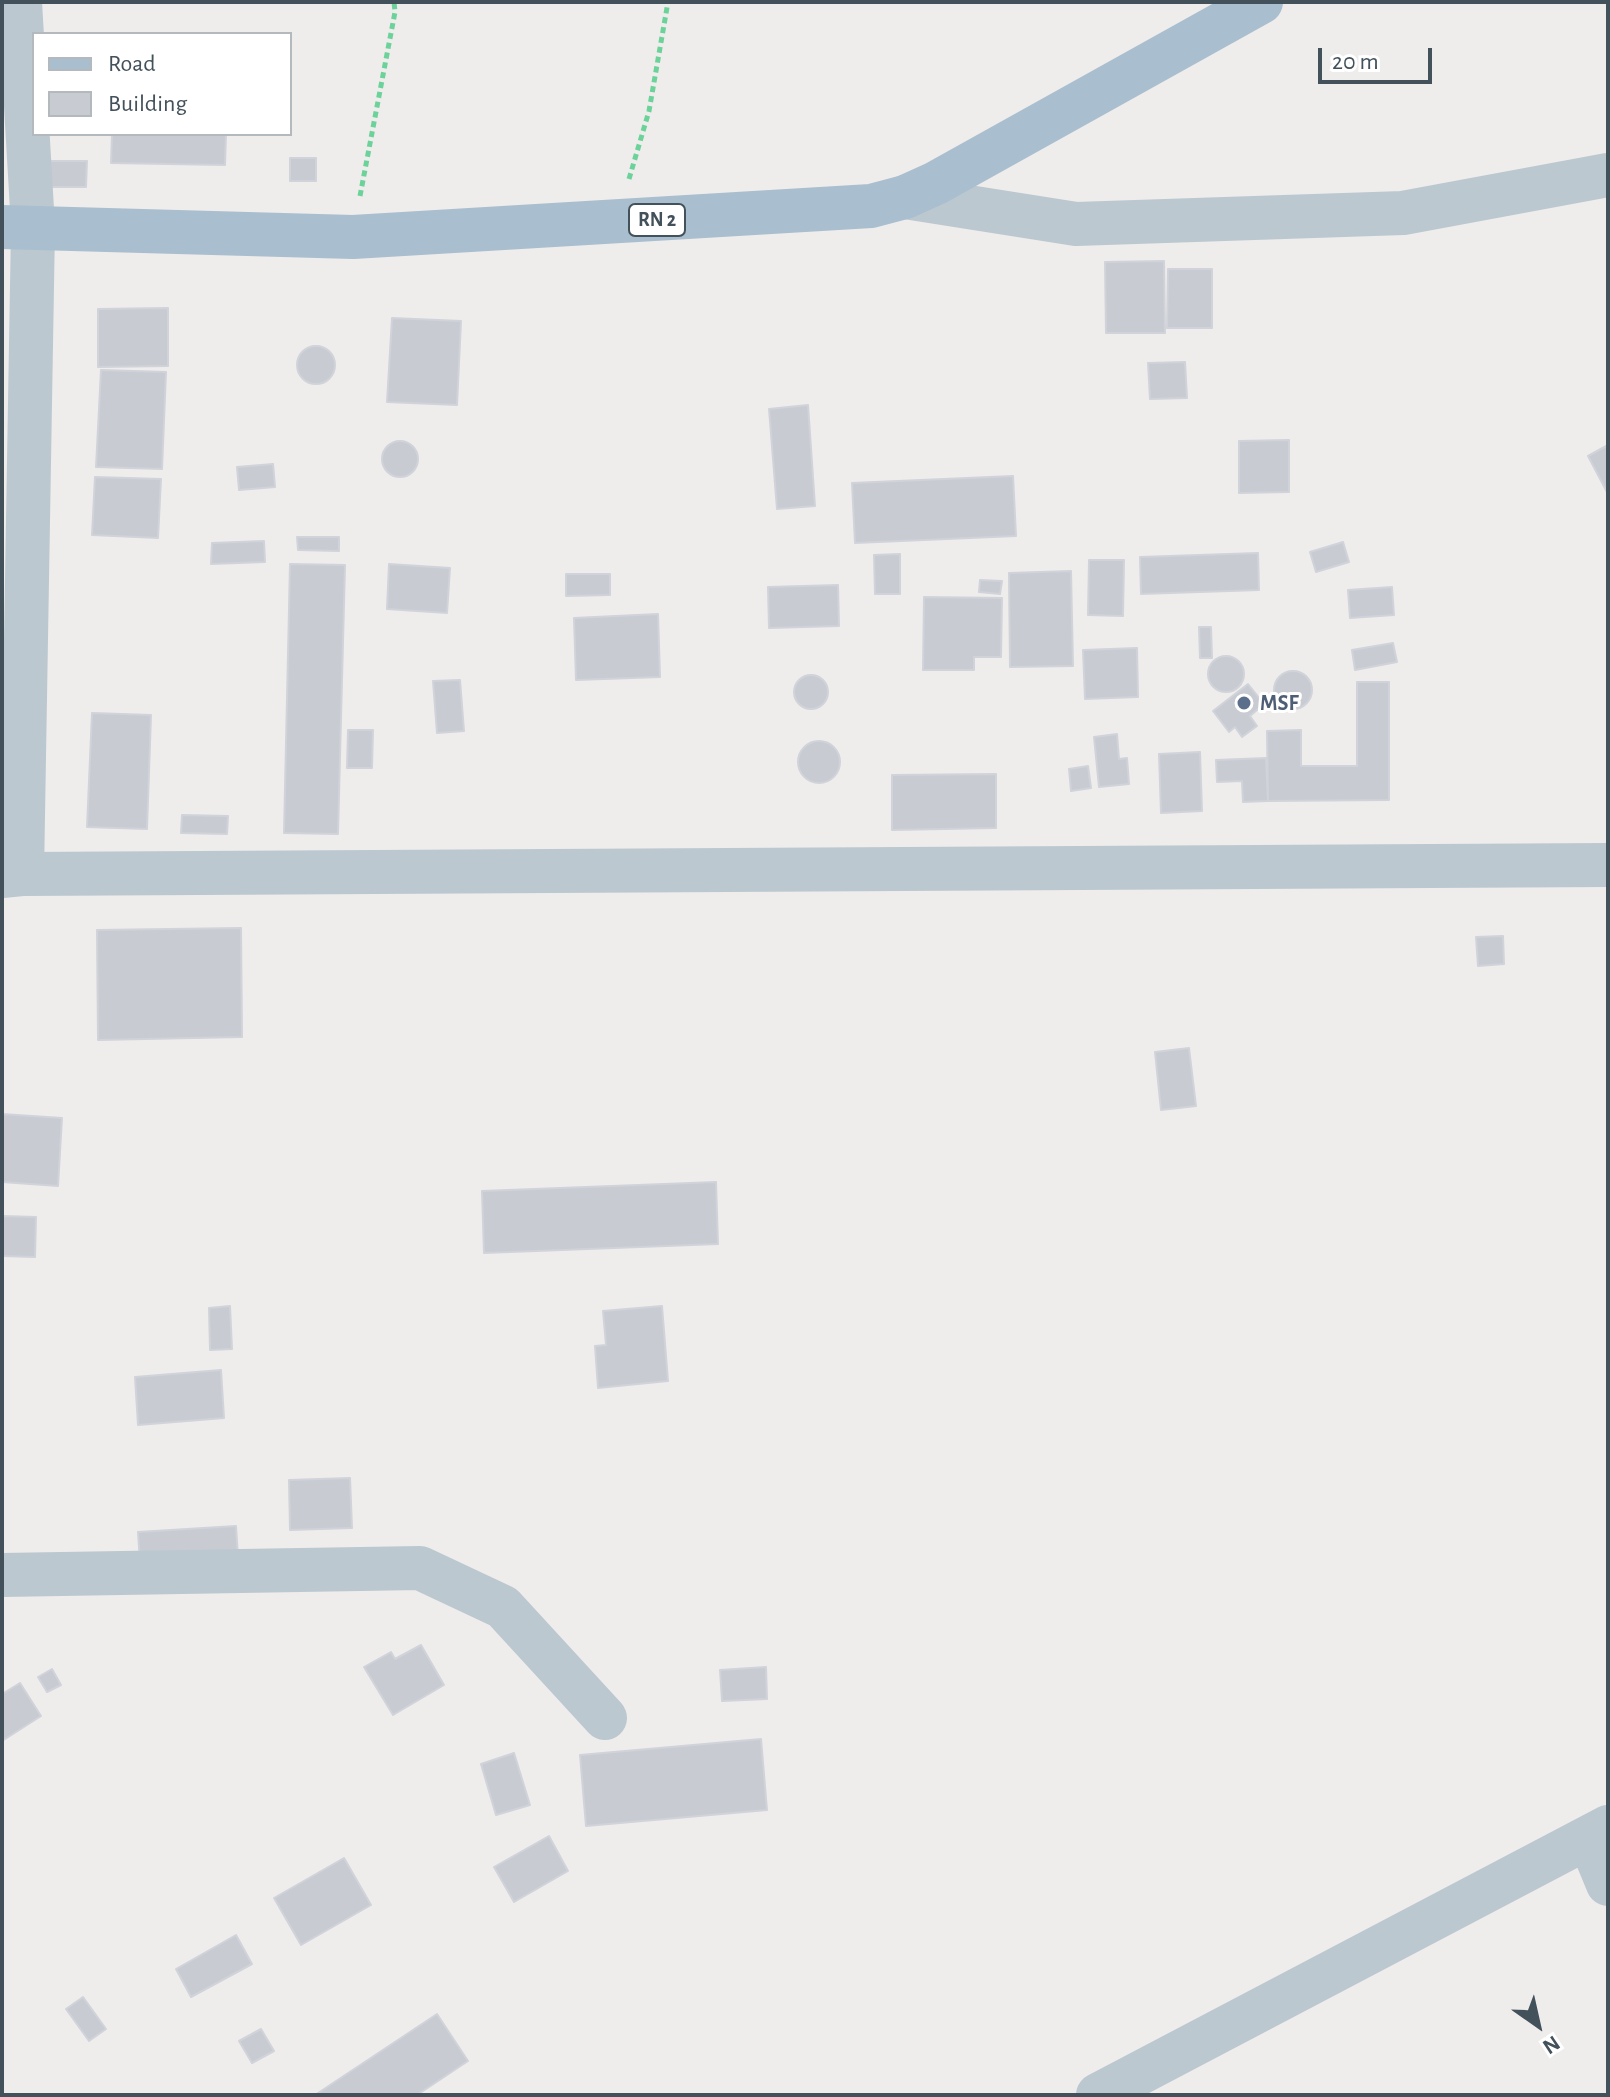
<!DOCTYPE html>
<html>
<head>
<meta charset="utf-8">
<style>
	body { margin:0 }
	#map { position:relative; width:1610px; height:2097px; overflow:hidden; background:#efecec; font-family:"Alegreya Sans",sans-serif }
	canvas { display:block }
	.frame { position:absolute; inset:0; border:4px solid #43515b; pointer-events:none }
	.legend { position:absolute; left:32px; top:32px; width:260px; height:104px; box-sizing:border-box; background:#fff; border:2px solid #b4b9bd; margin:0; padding:10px 14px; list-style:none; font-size:24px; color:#43515b }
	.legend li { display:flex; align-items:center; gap:16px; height:40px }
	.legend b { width:40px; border:2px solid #b4b9bd }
	.north { position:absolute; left:1498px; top:1985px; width:80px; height:80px; -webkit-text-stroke:6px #fff; paint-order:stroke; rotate:146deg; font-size:22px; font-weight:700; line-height:32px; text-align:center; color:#43515b }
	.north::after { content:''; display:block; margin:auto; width:28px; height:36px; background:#43515b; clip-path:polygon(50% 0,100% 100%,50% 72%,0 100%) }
	.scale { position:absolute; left:1318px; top:48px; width:114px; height:36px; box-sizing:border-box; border:4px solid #43515b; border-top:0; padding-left:10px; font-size:24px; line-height:28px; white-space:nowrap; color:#43515b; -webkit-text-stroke:6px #fff; paint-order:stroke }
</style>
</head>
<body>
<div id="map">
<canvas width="1610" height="2097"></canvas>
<div class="frame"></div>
<ul class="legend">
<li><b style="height:10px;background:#a9bece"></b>Road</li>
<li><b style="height:22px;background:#c8ccd2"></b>Building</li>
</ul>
<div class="north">N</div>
<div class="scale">20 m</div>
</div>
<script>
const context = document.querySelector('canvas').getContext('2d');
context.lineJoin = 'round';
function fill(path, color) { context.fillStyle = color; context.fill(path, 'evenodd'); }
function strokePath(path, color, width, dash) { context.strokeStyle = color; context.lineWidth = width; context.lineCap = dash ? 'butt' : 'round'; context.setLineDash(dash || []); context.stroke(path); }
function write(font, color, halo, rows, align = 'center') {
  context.font = font + ' "Alegreya Sans",sans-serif'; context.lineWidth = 6; context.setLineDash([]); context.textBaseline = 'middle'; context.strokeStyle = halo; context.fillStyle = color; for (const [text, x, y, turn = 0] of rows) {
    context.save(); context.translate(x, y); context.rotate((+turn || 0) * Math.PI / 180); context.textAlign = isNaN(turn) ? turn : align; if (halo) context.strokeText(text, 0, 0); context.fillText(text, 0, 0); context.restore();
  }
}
const building = new Path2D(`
	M112,134H226L225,165L111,163Z
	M290,158H316V181H290Z
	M44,161H87L86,187H44Z
	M1164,261L1165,333H1106L1105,262Z
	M1168,269H1212V328H1167Z
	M168,308V366L98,367V309Z
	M392,318L461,321L457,405L387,402Z
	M297 365a19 19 0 1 1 38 0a19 19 0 1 1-38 0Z
	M1185,362L1187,398L1150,399L1148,363Z
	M101,370L166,372L162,469L96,467Z
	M808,405L815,506L777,509L769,409Z
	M1289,440V492L1239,493V441Z
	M382 459a18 18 0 1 1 36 0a18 18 0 1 1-36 0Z
	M1608,445V494L1588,456Z
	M273,464L275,487L239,490L237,467Z
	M1013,476L1016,536L855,543L852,483Z
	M95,477L161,479L158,538L92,535Z
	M297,537H339V551L298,550Z
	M264,541L265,562L211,564L212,543Z
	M1343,542L1349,562L1316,572L1310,552Z
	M1258,553L1259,590L1141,594L1140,557Z
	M900,554V594H875L874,555Z
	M1089,560H1124L1123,616L1088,615Z
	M290,564L345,565L338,834L284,833Z
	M389,564L450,568L447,613L387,609Z
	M1071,571L1073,666L1010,667L1009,573Z
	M566,574H610V595L566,596Z
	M980,580L1002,581L1000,594L979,592Z
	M838,585L839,626L769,628L768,587Z
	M1392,587L1394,615L1350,618L1348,590Z
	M924,597L1002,598L1001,657H974V670H923Z
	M658,614L660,677L576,680L574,618Z
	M1199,627H1211L1212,658H1200Z
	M1393,643L1397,662L1355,670L1352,650Z
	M1137,648L1138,697L1085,699L1083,650Z
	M1208 674a18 18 0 1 1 36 0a18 18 0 1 1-36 0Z
	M1274 690a19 19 0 1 1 38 0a19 19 0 1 1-38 0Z
	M794 692a17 17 0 1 1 34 0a17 17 0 1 1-34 0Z
	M460,680L464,731L437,733L433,681Z
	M1357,682H1389V800L1268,801L1267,731L1301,730V766H1357Z
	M1248,684L1264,704L1250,716L1257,726L1242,737L1235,727L1229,732L1213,711Z
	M92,713L151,715L147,829L87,827Z
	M348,730H373L372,768H347Z
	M1117,734L1119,759L1127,758L1129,784L1099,787L1094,737Z
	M798 762a21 21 0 1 1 42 0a21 21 0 1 1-42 0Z
	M1200,752L1202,811L1161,813L1159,754Z
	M1266,758L1268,801L1243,802L1242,781L1217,782L1216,760Z
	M1088,766L1091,788L1071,791L1069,769Z
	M996,774V828L892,830V775Z
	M182,815L228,816L227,834L181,833Z
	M241,928L242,1037L98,1040L97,930Z
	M1503,936L1504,964L1478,966L1476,937Z
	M1189,1048L1196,1106L1161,1110L1155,1052Z
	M2,1114L62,1118L58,1186L2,1182Z
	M716,1182L718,1244L484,1253L482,1191Z
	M2,1216L36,1217L35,1257L2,1256Z
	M230,1306L232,1349L210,1350L209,1308Z
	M662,1306L668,1381L598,1388L595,1346L606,1345L603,1311Z
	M221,1370L224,1418L138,1425L135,1377Z
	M350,1478L352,1528L290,1530L289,1480Z
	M236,1526L238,1557L140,1563L138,1532Z
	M421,1645L444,1685L393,1715L364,1667L391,1652L395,1659Z
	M766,1667L767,1699L722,1701L720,1670Z
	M52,1669L61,1685L47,1692L38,1677Z
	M20,1683L41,1716L2,1741V1694Z
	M761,1739L767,1810L586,1826L580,1755Z
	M514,1753L530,1805L496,1815L481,1764Z
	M549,1836L568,1871L514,1902L494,1867Z
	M344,1858L371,1905L301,1945L274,1898Z
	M236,1935L252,1964L191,1997L176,1969Z
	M83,1997L106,2029L89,2041L66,2009Z
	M437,2014L468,2061L417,2095H315Z
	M261,2029L274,2051L252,2063L239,2041Z`);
const path = new Path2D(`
	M629,179L649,111L668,2
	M360,196L395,12L394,2`);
const minor = new Path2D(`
	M20,2L33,227L22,874
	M905,197L1076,224L1403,213L1608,175
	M2,876L22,874L1608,865
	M2,1575L420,1568L503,1607L605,1718
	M1589,1838L1608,1884
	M1098,2095L1608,1827`);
const major = new Path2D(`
	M2,227L353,237L871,206L905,197L936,183L1261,2`);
const markers = [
	[1244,703,8,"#5c6f8a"]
];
const shields = [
	[657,220,56]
];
const shieldNames = [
	["RN 2",657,220]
];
const serviceNames = [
	["MSF",1260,703]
];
fill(building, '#c8ccd2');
strokePath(building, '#d0d3d9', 2);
strokePath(path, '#6bd39a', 5, [6, 4]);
strokePath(minor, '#bbc8d0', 44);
strokePath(major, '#a9bece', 44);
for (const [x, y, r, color] of markers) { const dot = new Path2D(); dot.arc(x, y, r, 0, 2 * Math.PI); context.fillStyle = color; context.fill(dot); strokePath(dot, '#fff', 3); }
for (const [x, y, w] of shields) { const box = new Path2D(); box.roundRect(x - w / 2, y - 16, w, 32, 6); context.fillStyle = '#fff'; context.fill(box); strokePath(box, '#43515b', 2); }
write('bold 20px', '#43515b', null, shieldNames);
write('bold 22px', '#4e5e75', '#fff', serviceNames, 'left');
</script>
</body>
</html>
